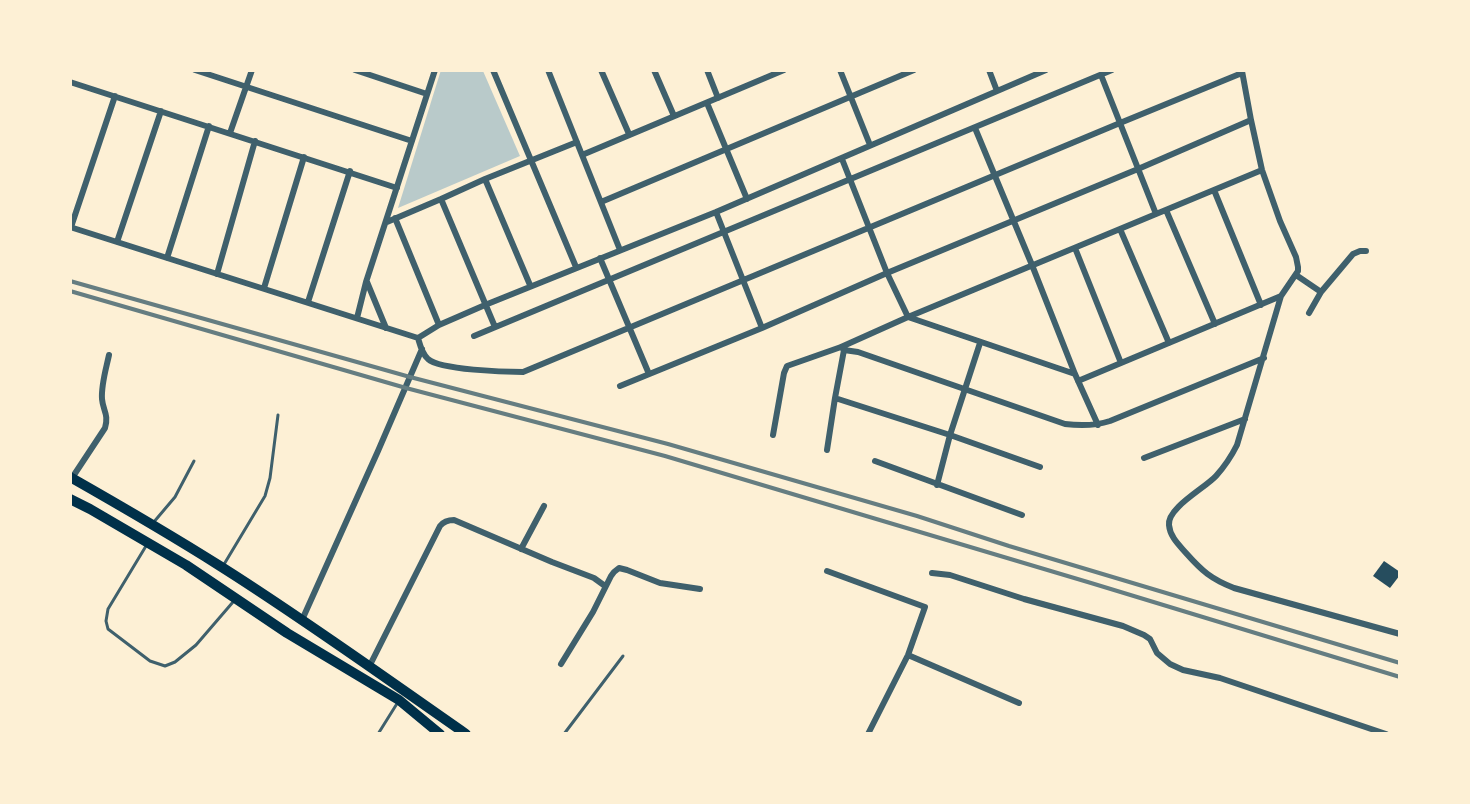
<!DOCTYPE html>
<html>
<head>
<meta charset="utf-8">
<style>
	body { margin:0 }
	#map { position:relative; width:1470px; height:804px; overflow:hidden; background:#fdf0d5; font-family:Roboto,sans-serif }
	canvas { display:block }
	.frame { position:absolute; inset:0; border:72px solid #fdf0d5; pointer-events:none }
</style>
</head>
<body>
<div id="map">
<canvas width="1470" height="804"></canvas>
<div class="frame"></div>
</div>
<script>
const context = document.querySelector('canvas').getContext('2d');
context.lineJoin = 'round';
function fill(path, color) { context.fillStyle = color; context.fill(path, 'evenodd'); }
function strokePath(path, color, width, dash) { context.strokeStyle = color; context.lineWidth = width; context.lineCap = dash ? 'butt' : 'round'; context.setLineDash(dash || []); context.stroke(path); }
const green = new Path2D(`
	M441,70L483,71L520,156L398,208Z`);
const building = new Path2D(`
	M1384,561L1400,572V575L1390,588L1373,576Z`);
const service = new Path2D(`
	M153,523L175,497L194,461
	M146,546L108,609L106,621L108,629L150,661L165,666L175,662L196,645L233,602
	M223,566L265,496L270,478L278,415
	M378,734L398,702
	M564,734L623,656`);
const minor = new Path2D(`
	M195,70L412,141
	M355,70L427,94
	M493,70L576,267
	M548,70L620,250
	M601,70L629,134
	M654,70L674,116
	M707,70L718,98
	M840,70L870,145
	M989,70L997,91
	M1046,70L716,212L485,305L439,325L418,338C420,345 422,354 428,359C440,370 506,372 523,372L1120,123L1242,73
	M1242,71L1251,120L1262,170L1280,221L1296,257L1298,267V271L1281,296L1237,445C1231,457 1225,466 1216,476C1205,488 1167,508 1169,525C1170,537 1179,545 1186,553C1202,571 1211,579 1234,588L1400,634
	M1101,75L1156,214
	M70,82L397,188
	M707,103L747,199
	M975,128L1032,265L1075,374L1098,425
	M230,133L252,70
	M582,155L784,70
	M842,159L887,273L908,317L1075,374
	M485,179L530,285
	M1214,190L1261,305
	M441,199L495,327
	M601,202L914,70
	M1166,210L1215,324
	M716,212L762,328
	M395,218L439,325
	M387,222L441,199L485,179L577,142
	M70,227L418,338
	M71,227L115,96
	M1120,229L1169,343
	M117,242L161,111
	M1075,248L1121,363
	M167,258L209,126
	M600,258L649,374
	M217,274L255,141
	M1296,275L1321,292L1353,254L1360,251H1366
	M367,282L386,328
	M264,288L304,157
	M308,302L350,171
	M1309,313L1321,292
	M357,318L366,282L435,70
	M474,336L1112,70
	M841,347L844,350L858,352L1065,424C1081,426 1095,426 1110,421L1264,358
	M1078,381L1281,296
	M620,386L762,328L887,273L1138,169L1251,120
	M835,398L950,435L1040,467
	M773,435L784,373L787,366L841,347L908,317L1262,170
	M827,450L835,398L844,350
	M1144,458L1245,419
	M875,461L1022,515
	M72,478L105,428C109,414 103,411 102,399C101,385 106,369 109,355
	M937,485L950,435L980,343
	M521,549L544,506
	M827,571L925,607L908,655L868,734
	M932,573L950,575L1024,599L1123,626L1144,635L1150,639L1157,653L1170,664L1183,670L1220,678L1386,734
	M302,620L378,451L422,349
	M908,655L1019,703
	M561,664L593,612L611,576L614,572L619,568L627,570L660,583L700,589
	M369,667L440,526C444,521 448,520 454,520L552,562L594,578L605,586`);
const trunk = new Path2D(`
	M70,477C121,506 171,535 220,566C304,619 384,677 466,734
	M70,499L90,509L186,565L287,633L399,700L440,734`);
const rail = new Path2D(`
	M70,281L410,377L668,444L917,516L1009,546L1400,663
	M70,291L406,388L665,456L1091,583L1400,677`);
fill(green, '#b9caca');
fill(building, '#264d5e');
strokePath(service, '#3f606c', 3);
strokePath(minor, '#3f606c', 6);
strokePath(trunk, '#003049', 10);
strokePath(rail, '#657d81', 4);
</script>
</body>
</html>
